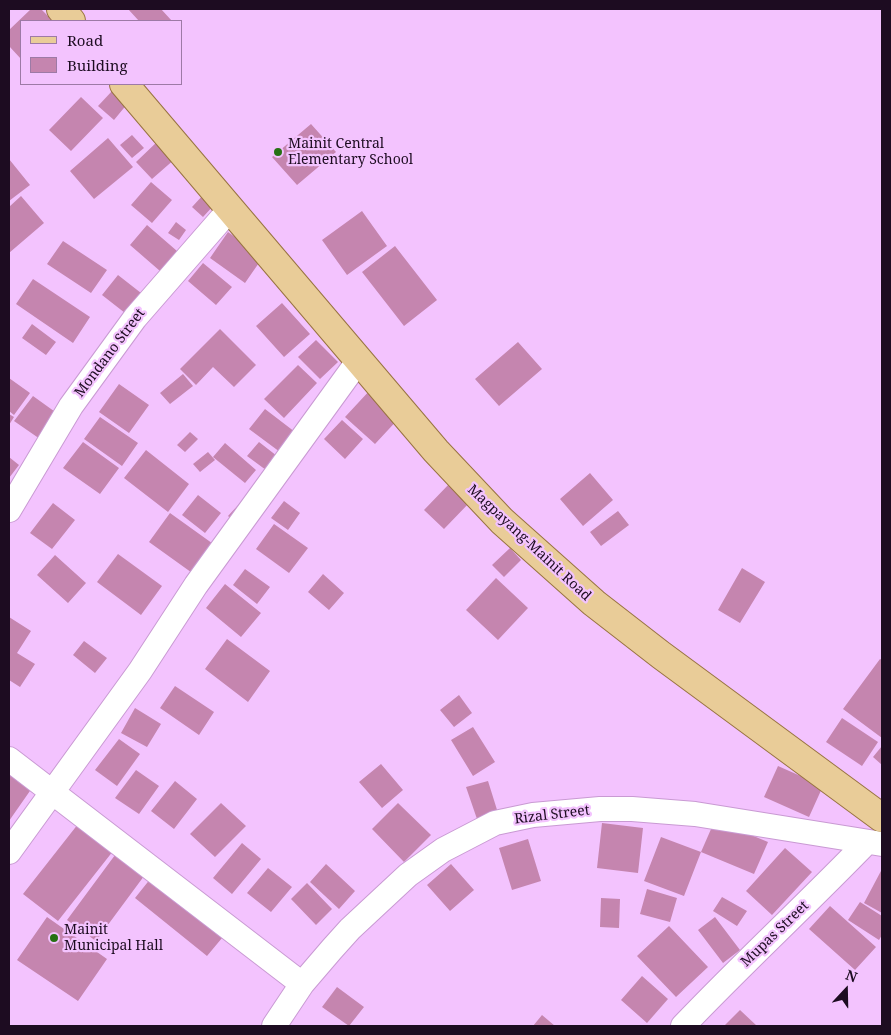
<!DOCTYPE html>
<html>
<head>
<meta charset="utf-8">
<style>
	body { margin:0 }
	#map { position:relative; width:891px; height:1035px; overflow:hidden; background:#f3c3fe; font-family:"Noto Serif",serif }
	canvas { display:block }
	.frame { position:absolute; inset:0; border:10px solid #1d0c21; pointer-events:none }
	.legend { position:absolute; left:20px; top:20px; width:162px; height:65px; box-sizing:border-box; background:#f3c3fe; border:1px solid #9d7aa6; margin:0; padding:6px 9px; list-style:none; font-size:15px; color:#1d0c21 }
	.legend li { display:flex; align-items:center; gap:10px; height:25px }
	.legend b { width:25px; border:1px solid #9d7aa6 }
	.north { position:absolute; left:821px; top:965px; width:50px; height:50px; -webkit-text-stroke:4px #f3c3fe; paint-order:stroke; rotate:21deg; font-size:14px; font-weight:700; line-height:20px; text-align:center; color:#1d0c21 }
	.north::after { content:''; display:block; margin:auto; width:18px; height:22px; background:#1d0c21; clip-path:polygon(50% 0,100% 100%,50% 72%,0 100%) }
</style>
</head>
<body>
<div id="map">
<canvas width="891" height="1035"></canvas>
<div class="frame"></div>
<ul class="legend">
<li><b style="height:6px;background:#e9cc98"></b>Road</li>
<li><b style="height:14px;background:#c585af"></b>Building</li>
</ul>
<div class="north">N</div>
</div>
<script>
const context = document.querySelector('canvas').getContext('2d');
context.lineJoin = 'round';
function fill(path, color) { context.fillStyle = color; context.fill(path, 'evenodd'); }
function strokePath(path, color, width, dash) { context.strokeStyle = color; context.lineWidth = width; context.lineCap = dash ? 'butt' : 'round'; context.setLineDash(dash || []); context.stroke(path); }
function write(font, color, halo, rows, align = 'center') {
  context.font = font + ' "Noto Serif",serif'; context.lineWidth = 4.5; context.setLineDash([]); context.textBaseline = 'middle'; context.strokeStyle = halo; context.fillStyle = color; for (const [text, x, y, turn = 0] of rows) {
    context.save(); context.translate(x, y); context.rotate((+turn || 0) * Math.PI / 180); context.textAlign = isNaN(turn) ? turn : align; if (halo) context.strokeText(text, 0, 0); context.fillText(text, 0, 0); context.restore();
  }
}
const building = new Path2D(`
	M31,9H41L53,21H21V59L9,46V30Z
	M128,9H161L172,21H139Z
	M113,90L128,103L114,120L98,106Z
	M81,97L103,118L71,151L49,130Z
	M311,124L336,152L297,185L272,157Z
	M132,135L144,148L132,158L120,145Z
	M108,138L133,167L94,199L70,171Z
	M159,140L176,158L152,179L136,162Z
	M9,159L30,185L9,201Z
	M151,182L172,200L152,223L131,205Z
	M204,194L215,204L203,217L192,207Z
	M21,196L44,223L9,253V207Z
	M362,211L387,246L347,275L322,240Z
	M176,222L186,230L179,240L168,233Z
	M147,225L177,251L160,271L130,245Z
	M228,232L263,257L245,283L210,258Z
	M63,241L107,270L91,293L47,264Z
	M395,246L437,300L404,326L362,272Z
	M203,263L232,287L216,305L188,281Z
	M118,275L141,293L125,313L102,295Z
	M33,279L90,317L73,343L16,304Z
	M282,303L310,334L284,357L256,326Z
	M32,324L56,342L46,355L22,338Z
	M220,329L256,365L234,387L213,367L196,385L180,369Z
	M316,340L338,362L320,379L298,357Z
	M518,342L542,369L499,406L475,379Z
	M298,365L317,383L284,418L264,399Z
	M183,374L193,386L170,404L160,393Z
	M9,378L30,393L14,415L9,411Z
	M119,384L149,405L129,433L99,412Z
	M371,389L401,416L375,444L345,417Z
	M33,396L58,414L40,439L14,421Z
	M265,409L295,432L280,452L249,429Z
	M9,414L14,417L9,425Z
	M100,417L138,443L122,466L84,439Z
	M342,420L363,439L345,459L324,439Z
	M190,432L198,439L185,452L177,445Z
	M83,442L119,468L100,494L63,468Z
	M259,442L277,456L266,470L247,456Z
	M225,443L256,470L245,483L213,457Z
	M146,450L189,484L168,512L124,478Z
	M208,452L215,460L200,472L193,464Z
	M9,457L19,465L9,478Z
	M590,473L613,500L583,526L560,499Z
	M451,482L471,501L444,529L424,510Z
	M198,495L221,513L205,533L182,515Z
	M284,501L300,513L288,530L271,518Z
	M53,503L75,520L52,549L30,533Z
	M240,503L247,511L236,523L228,516Z
	M618,511L629,525L601,546L590,532Z
	M170,513L216,546L195,575L149,542Z
	M274,524L308,548L289,573L256,549Z
	M510,548L521,560L504,577L492,565Z
	M118,554L162,586L141,615L97,582Z
	M55,555L86,583L68,603L37,575Z
	M742,568L765,582L740,623L718,610Z
	M245,569L270,587L257,604L233,585Z
	M323,574L344,593L329,610L308,592Z
	M496,578L528,608L498,640L466,610Z
	M225,584L261,613L241,637L206,608Z
	M9,617L31,631L17,653L35,664L20,687L9,680Z
	M227,639L270,671L248,702L205,669Z
	M84,641L107,658L95,673L73,655Z
	M880,659L882,660V738L843,709Z
	M175,686L214,712L199,735L160,708Z
	M459,695L472,713L454,727L440,710Z
	M135,708L161,724L147,747L121,733Z
	M842,718L878,742L862,766L826,742Z
	M473,727L495,762L473,776L451,740Z
	M119,739L140,754L117,786L95,770Z
	M882,746V765L873,757Z
	M381,764L403,790L382,808L359,782Z
	M778,766L823,786L809,817L764,797Z
	M136,770L159,786L139,814L115,798Z
	M9,772L32,788L9,821Z
	M175,781L197,799L174,829L151,811Z
	M488,781L498,813L477,819L466,787Z
	M221,803L246,826L215,857L190,834Z
	M398,803L431,835L404,862L372,829Z
	M82,819L117,846L58,921L23,894Z
	M715,820L768,842L754,874L701,852Z
	M602,823L643,828L638,873L597,868Z
	M661,837L701,852L684,896L644,881Z
	M528,839L541,881L512,890L499,848Z
	M242,843L261,859L232,894L213,878Z
	M785,848L812,872L772,915L746,891Z
	M118,851L147,872L96,941L67,920Z
	M326,864L355,891L339,909L310,882Z
	M451,864L474,890L450,911L427,885Z
	M268,868L292,887L271,912L247,893Z
	M882,869V913L864,903Z
	M155,873L227,932L207,956L135,898Z
	M307,883L332,909L316,925L291,899Z
	M647,889L677,898L670,922L640,914Z
	M722,897L747,911L737,926L713,911Z
	M601,898L620,899L619,928L600,927Z
	M860,902L882,916V935L879,940L848,920Z
	M830,906L876,947L855,970L809,929Z
	M47,917L107,959L78,1001L17,960Z
	M715,917L740,950L723,963L698,930Z
	M669,926L708,967L676,997L637,956Z
	M642,976L668,999L647,1023L621,1000Z
	M337,987L364,1007L349,1026L322,1007Z
	M740,1010L757,1026H724Z
	M542,1015L555,1026H533Z`);
const minor = new Path2D(`
	M9,510L71,406L135,318L230,209
	M9,759L302,984
	M9,852L140,671L196,585L359,360
	M274,1026L302,984L332,949L350,929L408,875L443,850L495,823L533,815L600,809H632L695,814L882,844
	M683,1026C743,963 807,904 867,842`);
const major = new Path2D(`
	M61,9L71,21
	M124,84L436,451L502,521L594,603L661,655L882,818`);
const markers = [
	[278,152,5,"#267113"],
	[54,938,5,"#267113"]
];
const poiNames = [
	["Mainit Central",288,144],
	["Elementary School",288,160],
	["Mainit",64,930],
	["Municipal Hall",64,946]
];
const streetNames = [
	["Mondano Street",110,353,-53],
	["Magpayang-Mainit Road",529,543,43],
	["Rizal Street",552,815,-7],
	["Mupas Street",775,934,-44]
];
fill(building, '#c585af');
strokePath(minor, '#c99ad3', 26);
strokePath(major, '#987342', 30);
strokePath(minor, '#fff', 24);
strokePath(major, '#e9cc98', 28);
for (const [x, y, r, color] of markers) { const dot = new Path2D(); dot.arc(x, y, r, 0, 2 * Math.PI); context.fillStyle = color; context.fill(dot); strokePath(dot, '#f3c3fe', 2); }
write('14px', '#1d0c21', '#f3c3fe', poiNames, 'left');
write('14px', '#1d0c21', '#f3c3fe', streetNames);
</script>
</body>
</html>
